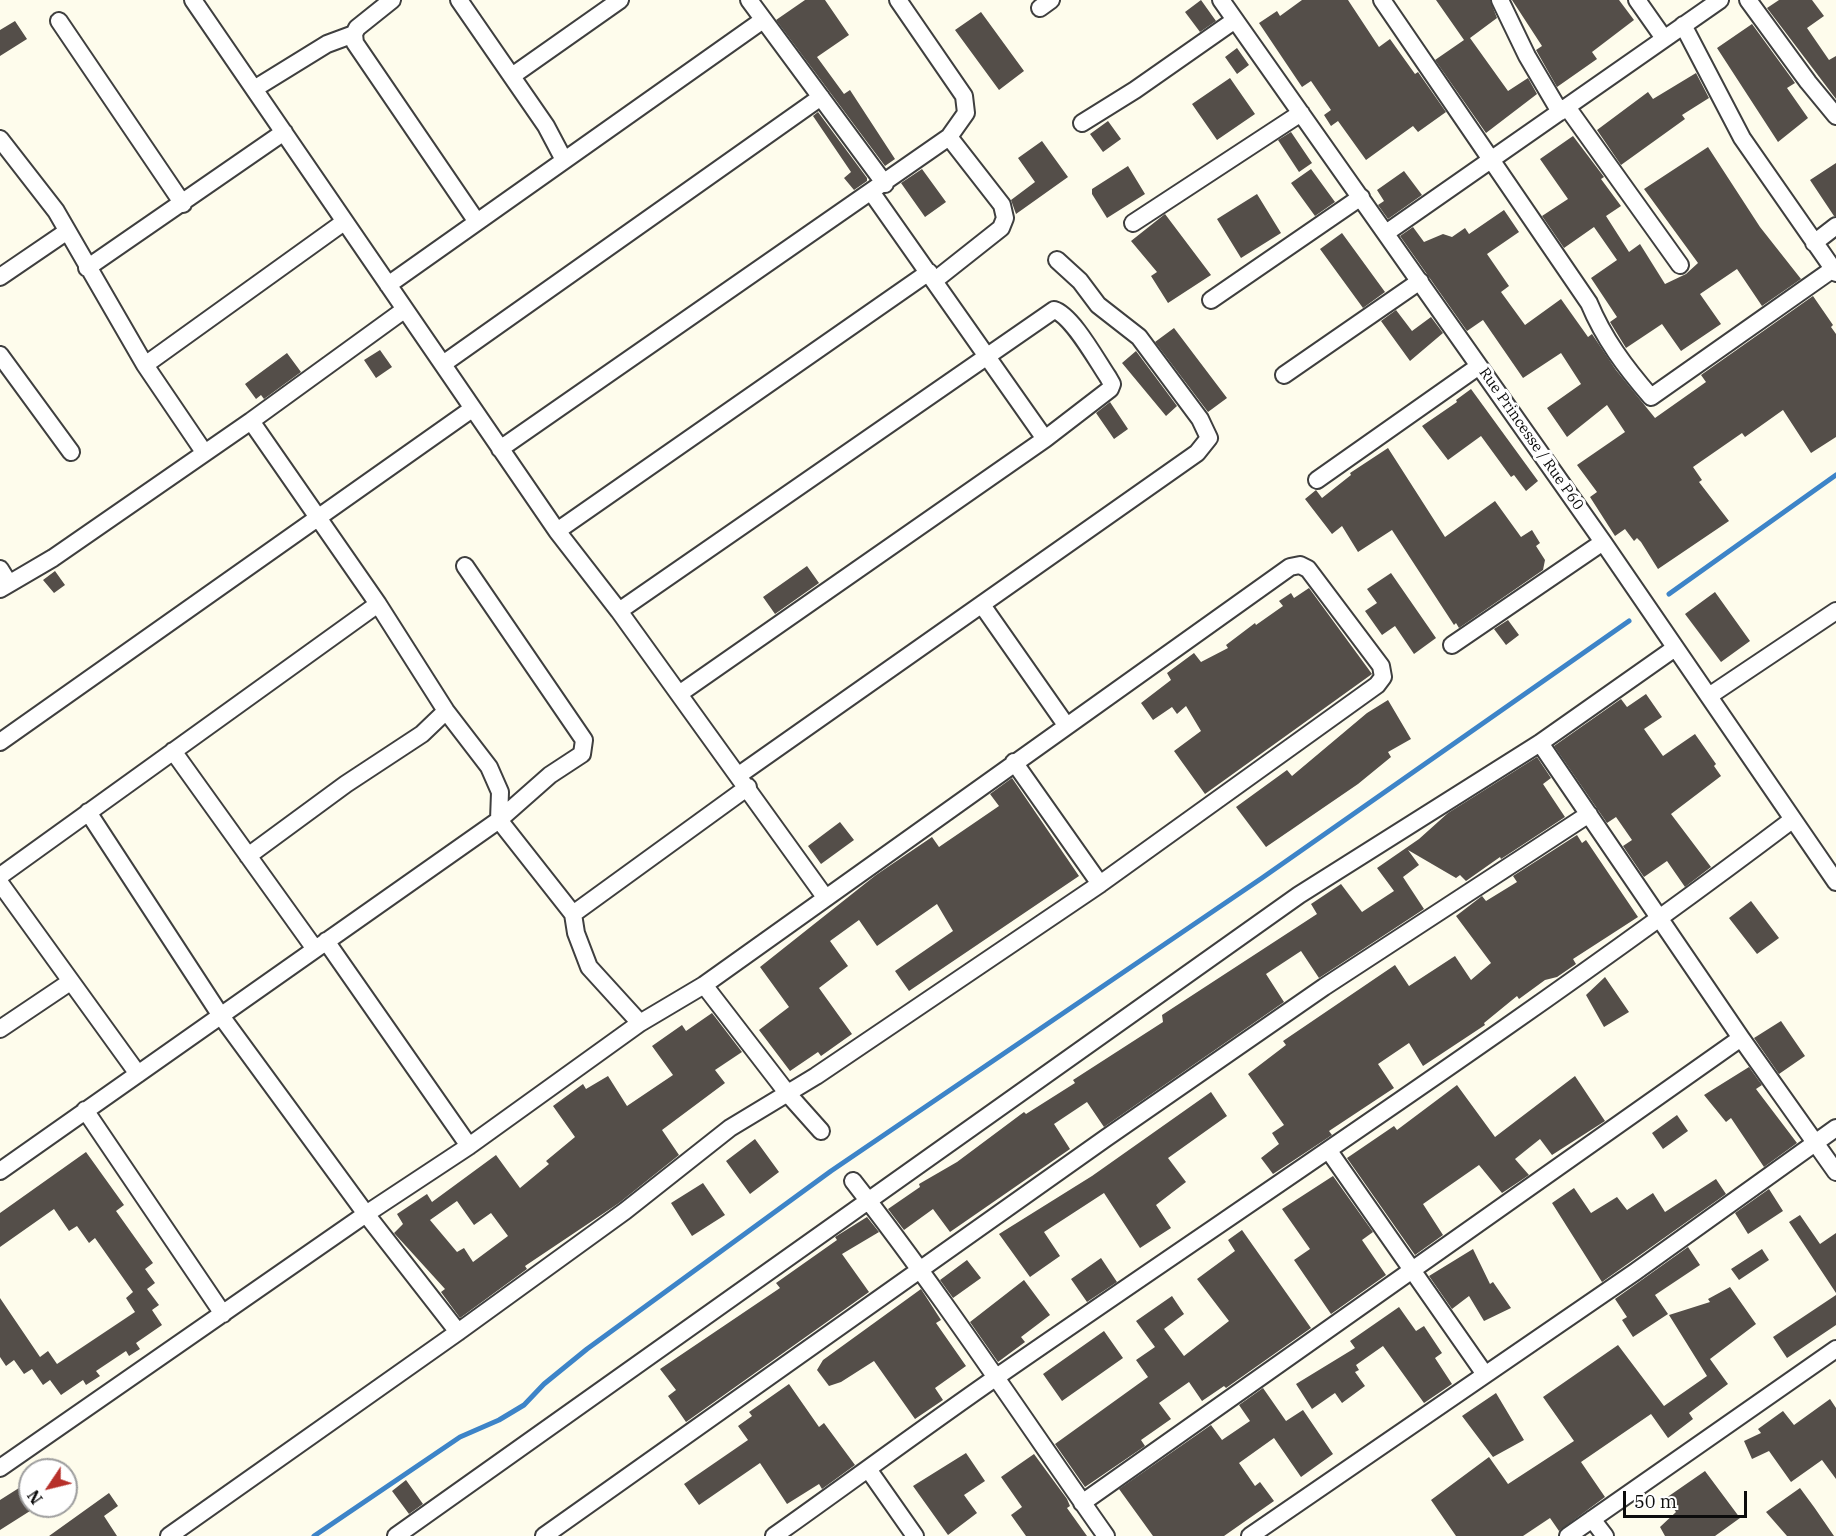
<!DOCTYPE html>
<html>
<head>
<meta charset="utf-8">
<style>
	body { margin:0 }
	#map { position:relative; width:1836px; height:1536px; overflow:hidden; background:#fefcec; font-family:"IBM Plex Serif",serif }
	canvas { display:block }
	.north { position:absolute; left:18px; top:1458px; width:60px; height:60px; box-sizing:border-box; background:#fff; border:2px solid #9e9e9e; border-radius:50%; rotate:235deg; font-size:16px; font-weight:700; line-height:24px; text-align:center; color:#0c0c0c }
	.north::after { content:''; display:block; margin:auto; width:21px; height:27px; background:#b7302a; clip-path:polygon(50% 0,100% 100%,50% 72%,0 100%) }
	.scale { position:absolute; left:1623px; top:1491px; width:124px; height:27px; box-sizing:border-box; border:3px solid #0c0c0c; border-top:0; padding-left:8px; font-size:18px; line-height:21px; white-space:nowrap; color:#0c0c0c; -webkit-text-stroke:4px #fff; paint-order:stroke }
</style>
</head>
<body>
<div id="map">
<canvas width="1836" height="1536"></canvas>
<div class="north">N</div>
<div class="scale">50 m</div>
</div>
<script>
const context = document.querySelector('canvas').getContext('2d');
context.lineJoin = 'round';
function strokePath(path, color, width, dash) { context.strokeStyle = color; context.lineWidth = width; context.lineCap = dash ? 'butt' : 'round'; context.setLineDash(dash || []); context.stroke(path); }
function fill(path, color) { context.fillStyle = color; context.fill(path, 'evenodd'); }
function write(font, color, halo, rows, align = 'center') {
  context.font = font + ' "IBM Plex Serif",serif'; context.lineWidth = 6; context.setLineDash([]); context.textBaseline = 'middle'; context.strokeStyle = halo; context.fillStyle = color; for (const [text, x, y, turn = 0] of rows) {
    context.save(); context.translate(x, y); context.rotate((+turn || 0) * Math.PI / 180); context.textAlign = isNaN(turn) ? turn : align; if (halo) context.strokeText(text, 0, 0); context.fillText(text, 0, 0); context.restore();
  }
}
const stream = new Path2D(`
	M1669,594L1836,475
	M314,1536L460,1437L499,1420L524,1405L544,1384L587,1349L831,1171L1262,878L1629,621`);
const building = new Path2D(`
	M805,0H825L849,35L817,57L844,94L850,90L895,159L885,166L776,20Z
	M1201,0L1216,21L1200,32L1185,12Z
	M1302,0H1348L1379,47L1390,39L1415,74L1418,72L1446,112L1418,132L1413,126L1366,160L1338,121L1331,126L1324,115L1331,110L1311,81L1302,87L1259,23L1277,11L1280,16Z
	M1436,0H1490L1497,18L1470,38L1508,91L1528,78L1537,94L1486,133L1435,60L1464,40Z
	M1512,0H1619L1634,20L1592,52L1597,59L1557,87L1536,50L1542,46Z
	M1779,0H1812L1824,16L1807,28L1829,60L1836,56V99L1767,8Z
	M981,12L1024,71L999,90L955,30Z
	M15,21L27,39L0,56V30Z
	M1752,24L1795,83L1787,88L1808,118L1778,142L1717,48Z
	M1237,48L1249,65L1237,74L1225,57Z
	M1696,73L1709,98L1682,115L1685,119L1621,165L1597,130L1648,92L1653,99Z
	M1230,78L1255,114L1217,140L1192,104Z
	M818,112L867,178V181L854,190L844,178L851,172L813,116Z
	M1108,121L1121,139L1103,152L1090,134Z
	M1291,132L1312,163L1299,172L1278,140Z
	M1573,136L1604,177L1601,179L1621,206L1606,216L1629,252L1640,244L1665,284L1686,274L1698,263L1644,189L1708,147L1760,227L1801,279L1762,306L1737,269L1700,294L1721,324L1681,351L1662,324L1626,348L1610,322L1617,317L1591,278L1617,260L1594,227L1564,248L1542,216L1568,199L1540,159Z
	M1042,141L1068,177L1016,214L1011,200L1035,182L1018,158Z
	M1836,163V216H1834L1810,180Z
	M1128,166L1145,194L1107,218L1092,194V189Z
	M922,169L946,202L925,217L901,183Z
	M1311,169L1335,202L1315,216L1291,183Z
	M1404,171L1422,195L1388,219L1378,205L1384,201L1377,190Z
	M1257,194L1281,233L1241,258L1217,219Z
	M1504,210L1519,232L1487,254L1509,286L1501,292L1525,325L1561,299L1588,337L1592,334L1616,370L1655,418L1706,382L1701,375L1813,296L1833,325L1831,327L1836,334V437L1811,453L1783,410L1745,437L1742,433L1693,467L1702,480L1699,482L1729,521L1658,569L1641,542L1637,538L1634,541L1625,529L1615,536L1590,497L1597,492L1577,465L1625,432L1607,405L1567,437L1547,408L1581,384L1561,353L1523,378L1483,320L1467,331L1400,236L1413,227L1424,242L1443,234L1452,237L1465,228L1469,234Z
	M1165,214L1211,275L1168,303L1151,276L1157,272L1131,241Z
	M1342,233L1385,292L1363,308L1320,249Z
	M1396,310L1412,331L1431,317L1443,333L1410,361L1381,321Z
	M1174,328L1227,398L1208,412L1155,342Z
	M380,350L392,367L376,378L364,360Z
	M1136,351L1177,406L1166,416L1122,363Z
	M287,353L301,372L264,399L261,395L256,399L245,384Z
	M1471,389L1538,481L1526,491L1514,475L1511,477L1481,436L1448,460L1422,426L1457,402L1456,400Z
	M1110,402L1128,429L1114,439L1096,413Z
	M1388,448L1445,537L1495,501L1521,537L1532,530L1540,543L1536,546L1545,560L1543,570L1459,628L1456,623L1454,625L1392,530L1358,552L1342,526L1332,534L1305,499L1316,490L1322,498L1351,475L1350,473Z
	M807,566L819,583L775,614L763,597Z
	M55,571L65,585L54,593L43,580Z
	M1391,573L1436,638L1414,654L1395,626L1382,635L1365,611L1377,603L1367,589Z
	M1309,588L1372,674L1205,794L1174,751L1201,731L1186,706L1177,714L1172,707L1153,720L1141,703L1171,680L1167,673L1194,653L1201,662L1228,648L1226,645L1255,623L1256,625L1283,606L1279,601L1291,593L1294,598Z
	M1715,592L1750,641L1721,662L1685,614Z
	M1508,620L1519,635L1506,645L1494,629Z
	M1646,694L1662,717L1644,729L1663,756L1695,734L1716,764L1714,766L1721,776L1671,814L1711,867L1685,887L1667,861L1644,877L1623,846L1632,840L1616,817L1607,823L1554,746L1621,699L1627,707Z
	M1388,700L1411,739L1388,752L1391,757L1358,784L1266,847L1236,807L1287,770L1292,776L1367,713Z
	M1537,757L1551,778L1543,784L1565,817L1501,859L1500,857L1466,881L1460,875L1456,878L1408,850L1419,865L1403,877L1424,909L1319,978L1301,951L1266,974L1284,1002L1104,1127L1087,1102L1054,1124L1070,1149L950,1232L933,1209L904,1230L888,1209L920,1187L919,1184L957,1162L1024,1112L1026,1114L1075,1083L1073,1080L1163,1022L1162,1015L1317,914L1311,904L1341,884L1362,912L1394,891L1377,868L1419,839L1448,813Z
	M1012,778L1079,876L909,991L895,971L953,931L937,904L877,946L859,920L830,941L848,966L819,988L852,1034L821,1056L818,1052L790,1071L759,1030L789,1007L760,967L876,875L932,837L939,847L999,806L990,794Z
	M840,822L854,840L821,864L808,846Z
	M1577,835L1582,843L1586,840L1638,917L1573,959L1576,964L1557,977L1545,980L1519,999L1517,996L1484,1023L1485,1025L1423,1066L1409,1043L1378,1064L1394,1088L1329,1131L1332,1135L1273,1174L1261,1158L1279,1144L1272,1133L1284,1125L1248,1074L1286,1045L1283,1041L1395,965L1409,986L1455,956L1471,980L1491,963L1456,916L1482,896L1486,901L1517,882L1513,876Z
	M1751,901L1779,938L1757,954L1729,918Z
	M1605,977L1629,1012L1604,1027L1586,995Z
	M712,1013L742,1052L715,1070L725,1083L662,1130L679,1155L619,1203L525,1266L527,1269L460,1318L441,1292L445,1289L394,1233L403,1224L397,1214L427,1194L432,1202L496,1155L520,1188L549,1164L546,1161L575,1137L553,1106L583,1084L586,1089L608,1076L627,1106L673,1075L652,1046L682,1025L686,1031ZM457,1201L474,1225L491,1213L508,1236L473,1262L464,1248L457,1252L430,1220Z
	M1781,1021L1805,1056L1779,1074L1754,1038Z
	M1749,1067L1762,1085L1756,1089L1797,1143L1764,1167L1731,1118L1726,1122L1704,1095Z
	M1575,1076L1605,1121L1552,1155L1540,1139L1515,1159L1529,1175L1502,1193L1479,1165L1423,1204L1443,1235L1415,1255L1347,1158L1394,1126L1397,1130L1457,1085L1495,1137Z
	M1211,1092L1227,1116L1168,1158L1186,1182L1156,1205L1171,1228L1140,1248L1104,1193L1044,1232L1060,1256L1030,1277L999,1234L1092,1176Z
	M1677,1115L1688,1131L1663,1149L1652,1133Z
	M755,1139L779,1172L750,1194L726,1161Z
	M86,1152L124,1205L116,1211L153,1263L145,1269L155,1283L147,1289L159,1305L152,1310L162,1325L136,1343L140,1349L129,1356L126,1351L96,1371L100,1376L86,1385L83,1380L61,1395L50,1380L43,1385L32,1369L24,1374L14,1360L6,1366L0,1357V1298L40,1357L48,1351L57,1364L135,1312L126,1298L133,1292L95,1238L89,1243L77,1226L69,1231L54,1209L0,1247V1213Z
	M1333,1176L1373,1232L1362,1240L1386,1275L1331,1314L1294,1260L1310,1249L1282,1209Z
	M1716,1179L1726,1194L1602,1282L1552,1203L1574,1188L1591,1213L1617,1197L1627,1210L1653,1193L1665,1212Z
	M703,1183L725,1215L692,1236L671,1203Z
	M1769,1189L1783,1211L1748,1234L1735,1213Z
	M1800,1215L1820,1244L1836,1233V1293L1789,1222Z
	M867,1217L879,1232L842,1254L869,1292L686,1422L668,1396L676,1390L660,1369L780,1288L776,1283L837,1240L835,1237Z
	M1242,1230L1311,1328L1226,1388L1224,1386L1202,1401L1189,1382L1159,1403L1171,1419L1141,1440L1145,1446L1085,1487L1055,1444L1148,1377L1136,1360L1155,1347L1136,1321L1172,1296L1184,1314L1164,1329L1184,1356L1229,1321L1197,1279L1235,1251L1228,1240Z
	M1688,1247L1700,1265L1655,1295L1668,1314L1633,1337L1622,1320L1627,1317L1615,1299Z
	M1473,1249L1490,1284L1493,1282L1511,1308L1484,1321L1469,1296L1452,1309L1429,1276Z
	M1762,1249L1769,1260L1739,1280L1731,1269Z
	M1101,1258L1117,1282L1087,1302L1071,1279Z
	M967,1260L981,1278L953,1298L940,1280Z
	M1024,1280L1050,1315L1021,1337L1025,1342L998,1362L970,1322Z
	M1730,1287L1756,1324L1710,1359L1728,1384L1689,1413L1693,1419L1668,1438L1651,1414L1581,1462L1605,1497L1559,1531L1550,1518L1523,1536H1456L1431,1500L1489,1457L1508,1484L1574,1441L1543,1397L1618,1345L1664,1406L1707,1376L1669,1315L1710,1302L1708,1299Z
	M921,1289L941,1320L936,1323L966,1366L935,1388L943,1400L915,1419L874,1361L841,1382L829,1386L817,1370L823,1360Z
	M1836,1295V1325L1787,1358L1773,1337Z
	M1399,1307L1416,1331L1424,1326L1442,1353L1435,1358L1452,1384L1424,1403L1383,1346L1356,1365L1359,1370L1355,1372L1365,1386L1342,1403L1335,1393L1312,1409L1296,1384L1355,1348L1350,1341Z
	M1104,1331L1123,1358L1062,1401L1043,1374Z
	M789,1384L819,1427L824,1423L855,1465L822,1489L819,1484L787,1504L760,1463L699,1505L684,1484L748,1440L738,1426L752,1416L749,1412Z
	M1263,1388L1286,1421L1303,1410L1333,1454L1301,1477L1274,1438L1239,1463L1255,1486L1260,1482L1274,1501L1224,1536H1153L1119,1489L1211,1425L1222,1440L1250,1421L1239,1405Z
	M1496,1393L1524,1440L1493,1457L1462,1416Z
	M1830,1399L1836,1408V1479L1822,1460L1791,1482L1769,1451L1752,1459L1744,1441L1761,1433L1758,1429L1783,1411L1794,1425Z
	M966,1453L985,1481L964,1495L977,1513L948,1535L913,1486Z
	M1034,1454L1067,1499L1070,1506L1067,1508L1087,1536H1026L1011,1515L1022,1507L1001,1477Z
	M1705,1471L1740,1518L1715,1536H1665L1660,1527L1676,1512L1666,1498Z
	M406,1480L423,1504L409,1514L392,1491Z
	M30,1481V1511L0,1530V1500Z
	M1800,1488L1814,1507L1834,1536H1787L1766,1512Z
	M109,1493L118,1506L104,1516L117,1536H49Z`);
const minor = new Path2D(`
	M193,0L557,531L619,611L825,897
	M392,0L357,28L354,34L355,43L477,222
	M459,0L546,126L564,160
	M749,0L885,184
	M1221,0L1603,542L1836,882
	M1382,0L1589,303C1604,339 1625,367 1651,397L1833,269
	M1500,0L1527,56L1560,112
	M1637,0L1663,37
	M1748,0L1808,82L1836,116
	M1040,8L1051,0
	M59,21L183,204
	M1683,25L1742,138L1836,273
	M512,76L620,0
	M254,89L327,44L354,34
	M1567,107L1680,265
	M1082,123L1135,90L1235,20
	M0,139L56,211L145,365L204,452
	M872,193L1045,439
	M1133,223L1301,113
	M1386,233L1720,0
	M1814,243L1836,226
	M87,268L284,132
	M0,277L66,232
	M934,281L1001,228L1005,218L1002,205L949,137
	M388,285L763,20
	M1211,300L1361,197
	M0,355L71,452
	M443,364L821,97
	M145,365L344,222
	M1284,375L1420,281
	M251,421L378,604L446,711L489,767L500,792L499,820L573,914L576,933L589,967L640,1023
	M500,449L949,137L966,113L964,96L898,0
	M1317,480L1479,366
	M557,531L929,272
	M0,569L8,582
	M0,589L53,558L251,421L404,310
	M982,605L1066,725
	M619,611L1054,310C1072,315 1097,361 1108,377L1112,384L1110,389L1045,439L679,694
	M1452,645L1603,542
	M1709,696L1836,611
	M0,742L472,409
	M1540,743L1741,1038L1836,1172
	M173,751L315,949
	M1014,762L1100,884
	M739,775L1197,453L1209,438L1200,419L1139,337L1098,305L1080,281L1057,260
	M88,812L221,1016L366,1214L458,1332
	M248,856L346,784L422,734L446,711
	M0,876L378,604
	M0,883L138,1074
	M573,914L748,787
	M326,941L469,1146
	M704,985L788,1094L821,1131
	M0,1029L70,982
	M85,1110L223,1314
	M1329,1151L1484,1373
	M0,1171L499,820L550,775L582,754L584,740L465,566
	M853,1181C943,1296 1022,1417 1106,1536
	M0,1468L366,1214L469,1146L640,1023L704,985L1290,567L1300,565L1308,569L1381,666L1383,677L1377,685L1100,884L816,1076L730,1128L625,1211L458,1332L169,1536
	M868,1469L915,1536
	M1082,1503L1741,1038
	M1592,1519L1605,1536
	M396,1536L1299,895L1540,743L1675,648
	M544,1536L1106,1138L1324,987L1589,814
	M774,1536C849,1483 923,1428 998,1376C1264,1192 1534,1015 1792,820
	M1250,1536L1635,1272L1836,1128
	M1568,1536L1836,1349`);
const streetNames = [
	["Rue Princesse / Rue P60",1531,439,55]
];
strokePath(stream, '#3d84c8', 5);
fill(building, '#544e49');
strokePath(minor, '#3f3f3f', 20);
strokePath(minor, '#fff', 16);
write('15px', '#0c0c0c', '#fff', streetNames);
</script>
</body>
</html>
